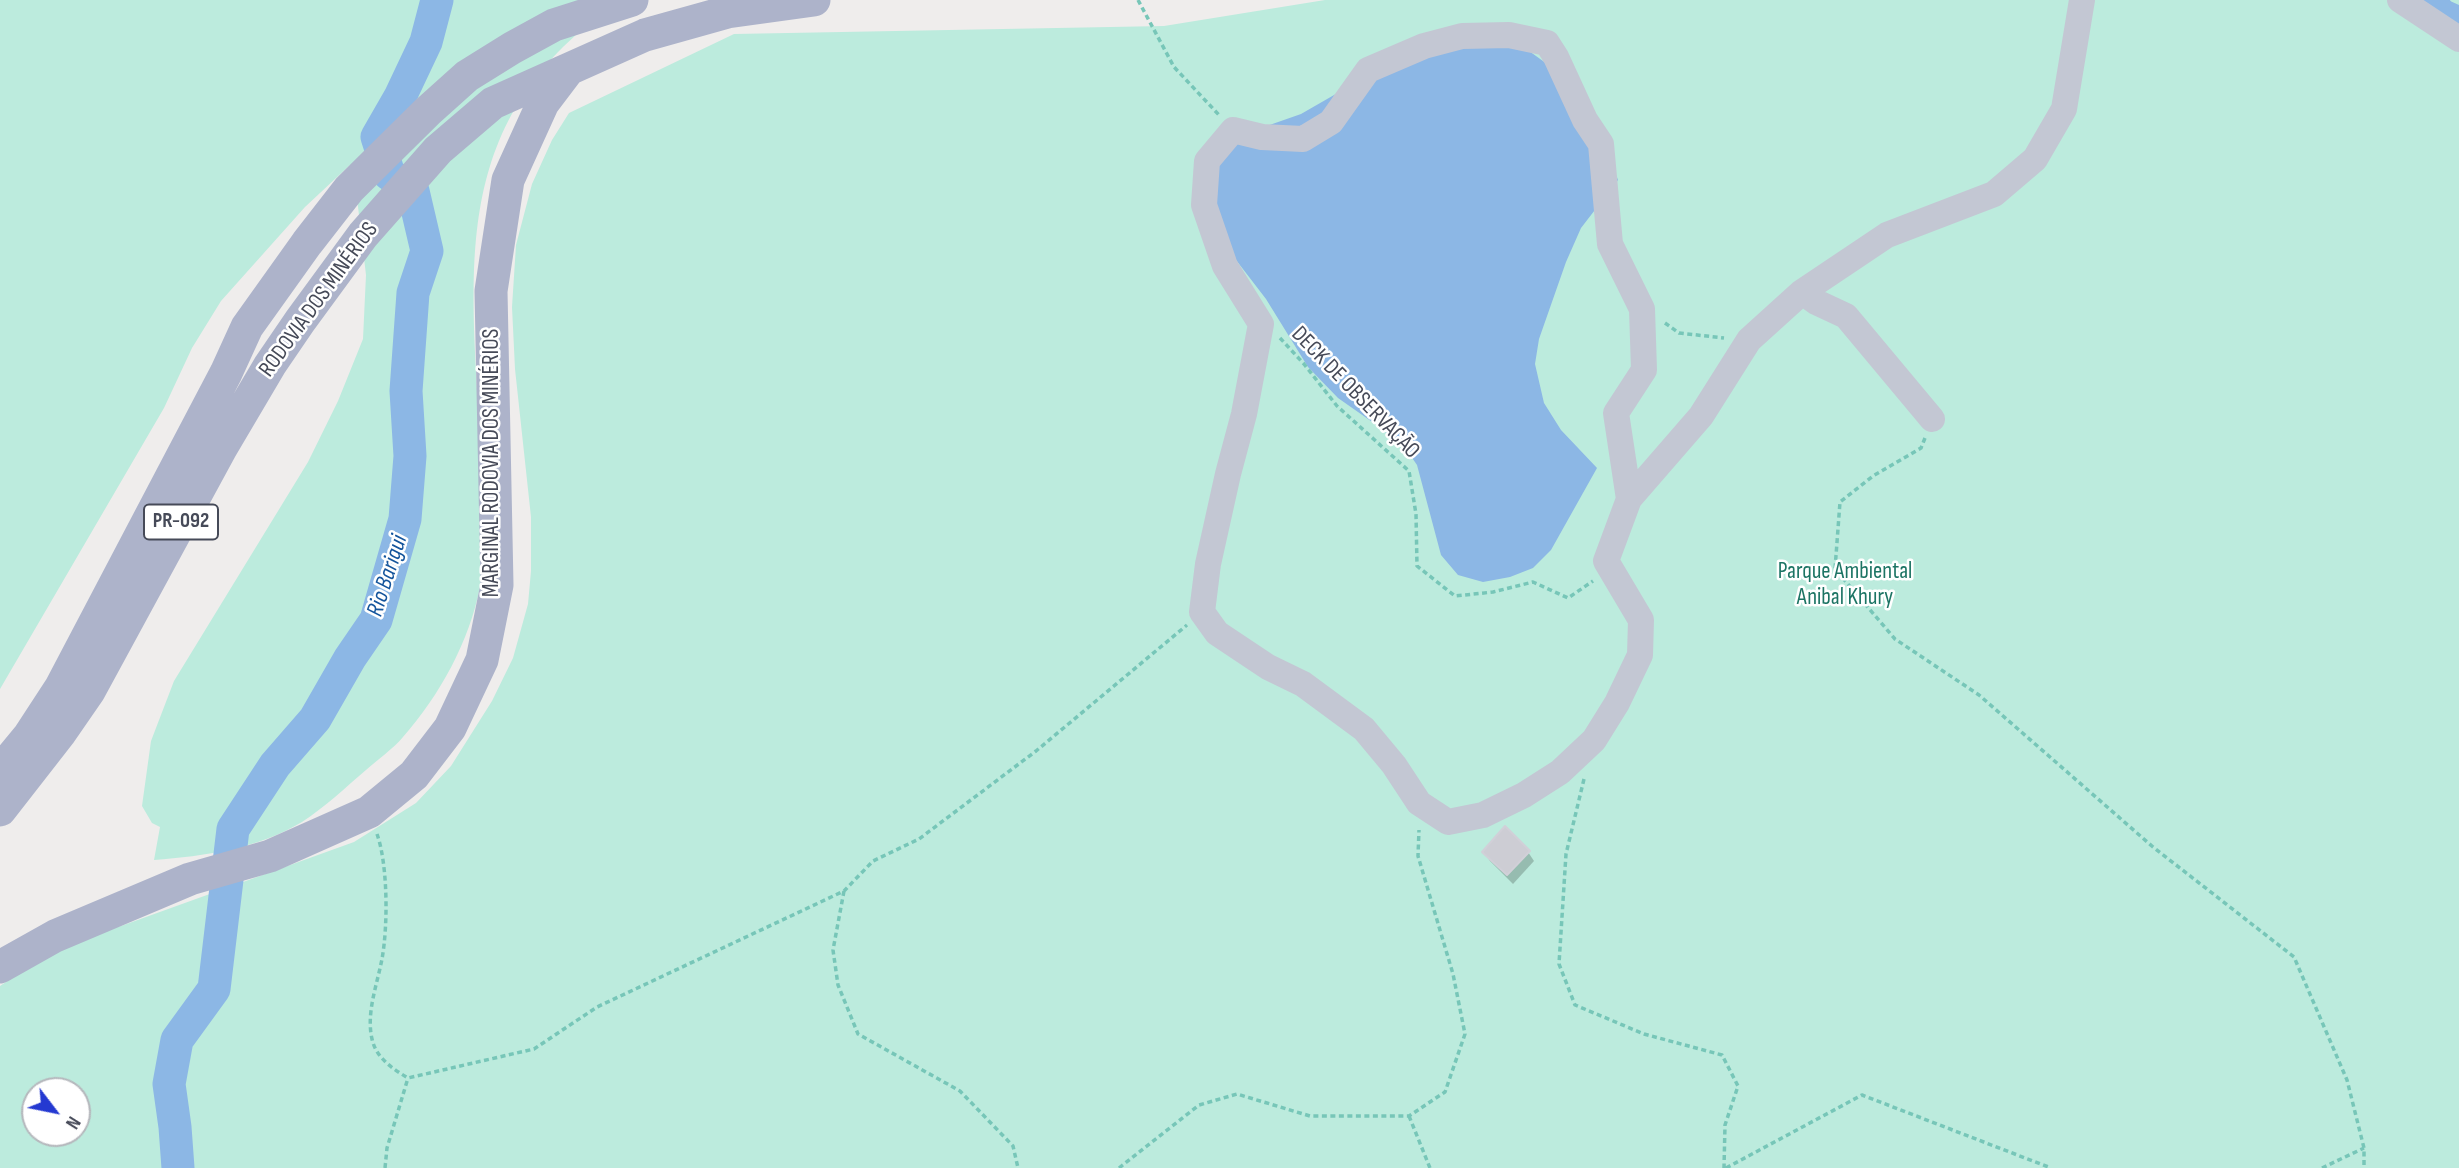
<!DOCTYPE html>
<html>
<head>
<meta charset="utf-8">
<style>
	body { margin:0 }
	#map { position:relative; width:2459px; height:1168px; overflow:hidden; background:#efedec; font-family:"Sofia Sans Condensed",sans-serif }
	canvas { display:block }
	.north { position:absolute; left:21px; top:1077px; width:70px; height:70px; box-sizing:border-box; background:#fff; border:2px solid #b5b7bc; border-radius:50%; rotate:122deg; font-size:19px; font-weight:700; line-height:28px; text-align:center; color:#464a58 }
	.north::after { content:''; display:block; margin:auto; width:24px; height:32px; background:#2439d1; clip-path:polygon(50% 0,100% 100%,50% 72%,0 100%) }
</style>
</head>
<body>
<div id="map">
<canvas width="2459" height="1168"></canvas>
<div class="north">N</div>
</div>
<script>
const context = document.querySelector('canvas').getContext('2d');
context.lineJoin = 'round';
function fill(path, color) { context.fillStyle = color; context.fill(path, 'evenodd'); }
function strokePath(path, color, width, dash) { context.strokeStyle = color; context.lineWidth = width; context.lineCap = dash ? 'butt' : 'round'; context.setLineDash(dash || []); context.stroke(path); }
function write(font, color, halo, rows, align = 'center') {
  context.font = font + ' "Sofia Sans Condensed",sans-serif'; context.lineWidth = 5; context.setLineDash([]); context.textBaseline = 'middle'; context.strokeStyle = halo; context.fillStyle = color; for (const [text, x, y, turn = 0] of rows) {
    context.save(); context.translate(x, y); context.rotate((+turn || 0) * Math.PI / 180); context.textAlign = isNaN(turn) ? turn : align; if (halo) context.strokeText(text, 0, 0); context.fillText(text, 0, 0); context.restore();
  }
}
const green = new Path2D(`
	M0,0H621C444,120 472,268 481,455C483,486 483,517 482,548C481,561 482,575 480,587C469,642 440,695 403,737C393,749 378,759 366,770C345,788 325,807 302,822C257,849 205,856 154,860L160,827L152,823L142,806L151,741L174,681L308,462L338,401L363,339L366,275L355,181L350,165L305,207L221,301L192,348L164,408L0,689Z
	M1325,0H2459V1168H0V986L65,942L121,926L354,842L416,803L451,766L492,701L513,658L528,604L531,571V517L515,369L512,307L516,245L532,184L552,140L569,113L734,34L1164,26ZM35,1091H77V1133H35Z`);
const water = new Path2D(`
	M1518,43L1554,69L1599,133L1618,180L1581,228L1566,262L1539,339L1535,364L1544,403L1561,430L1597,468L1551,550L1533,568L1510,577L1483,582L1458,575L1441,555L1417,465L1406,449L1378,426L1338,398L1308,367L1266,299L1226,247L1211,221L1210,161L1241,135L1301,114L1348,87L1396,49Z`);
const shadow = new Path2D(`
	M1484,852H1528L1534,861L1513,884L1490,861Z`);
const river = new Path2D(`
	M2428,0L2441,15L2459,23
	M178,1168L175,1127L169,1084L177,1040L214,989L233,829L275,765L315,719L350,658L376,620L405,519L410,456L406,391L413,293L427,251L413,191L389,174L377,137L400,97L426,42L437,0`);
const building = new Path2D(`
	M1505,826L1530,851L1507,875L1482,852Z`);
const path = new Path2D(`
	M1138,0L1174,67L1219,115
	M1665,323L1679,333L1724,338
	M1280,338L1304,364L1337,406L1409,471L1416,514L1417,566L1455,596L1493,592L1533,582L1568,598L1593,581
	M1925,438L1921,448L1873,476L1840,502L1835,569L1895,639L1979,695L2153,847L2294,957L2347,1080L2364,1148V1168
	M1584,779L1566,854L1559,964L1575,1005L1644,1034L1722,1055L1738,1086L1725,1125L1724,1168
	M377,834C388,865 388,926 382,959C377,985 366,1013 372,1039C376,1058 393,1069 408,1078L534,1049L597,1007L844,891L873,861L919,839L1036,751L1187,625
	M844,891L833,950L838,985L858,1034L960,1091L1013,1146L1018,1168
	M1409,1116L1430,1168
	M385,1168L387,1148L408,1078
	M1119,1168L1199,1105L1237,1094L1310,1116H1409L1445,1092L1465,1034L1453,974L1418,856L1419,830
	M1726,1168L1862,1095L2051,1168
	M2322,1168L2364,1148`);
const minor = new Path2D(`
	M2400,0L2459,39
	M1802,292L1816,302L1846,316L1932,419
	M1629,499L1616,413L1644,370L1642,309L1610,244L1601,144L1585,120L1556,57L1547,43L1509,35L1462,36L1424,46L1368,70L1331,122L1303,139L1262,137L1233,130L1207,161L1204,205L1225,266L1261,324L1244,414L1228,474L1208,564L1202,612L1217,633L1268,667L1303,684L1364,729L1394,765L1419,803L1448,822L1483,815L1524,795L1560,772L1594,740L1617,703L1640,655L1641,620L1606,561L1629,499L1701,416L1749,340L1802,292L1887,235L1994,194L2035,159L2064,109L2082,0`);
const major = new Path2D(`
	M0,771L29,736L61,687L226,373L247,327L307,243L349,189L428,111L467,76L512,48L554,25L632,0
	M0,810L60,733L89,691L221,448L270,365L300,321L363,235L438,150L493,103L645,35L727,12L814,0
	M0,967L55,936L190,879L270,856L369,812L414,775L450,728L482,660L497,585L491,291L508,180L543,103L568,70`);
const shields = [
	[181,522,74]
];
const shieldNames = [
	["PR-092",181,522]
];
const streetNames = [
	["RODOVIA DOS MINÉRIOS",319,300,-54],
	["DECK DE OBSERVAÇÃO",1355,393,46],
	["MARGINAL RODOVIA DOS MINÉRIOS",492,463,-90]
];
const parkNames = [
	["Parque Ambiental",1845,572],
	["Anibal Khury",1845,598]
];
const waterNames = [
	["Rio Barigui",388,576,-72]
];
fill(green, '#bcebdd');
fill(water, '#8cb7e5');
fill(shadow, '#0003');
strokePath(river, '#8cb7e5', 33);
fill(building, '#cdcdd4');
strokePath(building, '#d1d0d8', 2);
strokePath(path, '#77c6b8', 3.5, [5, 3.5]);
strokePath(minor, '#c3c7d3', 26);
strokePath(major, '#adb3ca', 33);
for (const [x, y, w] of shields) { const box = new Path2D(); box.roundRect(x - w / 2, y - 17.5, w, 35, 5); context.fillStyle = '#fff'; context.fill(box); strokePath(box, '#464a58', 2); }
write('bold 21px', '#464a58', null, shieldNames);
write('23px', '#464a58', '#fff', streetNames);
write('23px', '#1c7464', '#fff', parkNames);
write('italic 24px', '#15559c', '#fff', waterNames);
</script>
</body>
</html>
